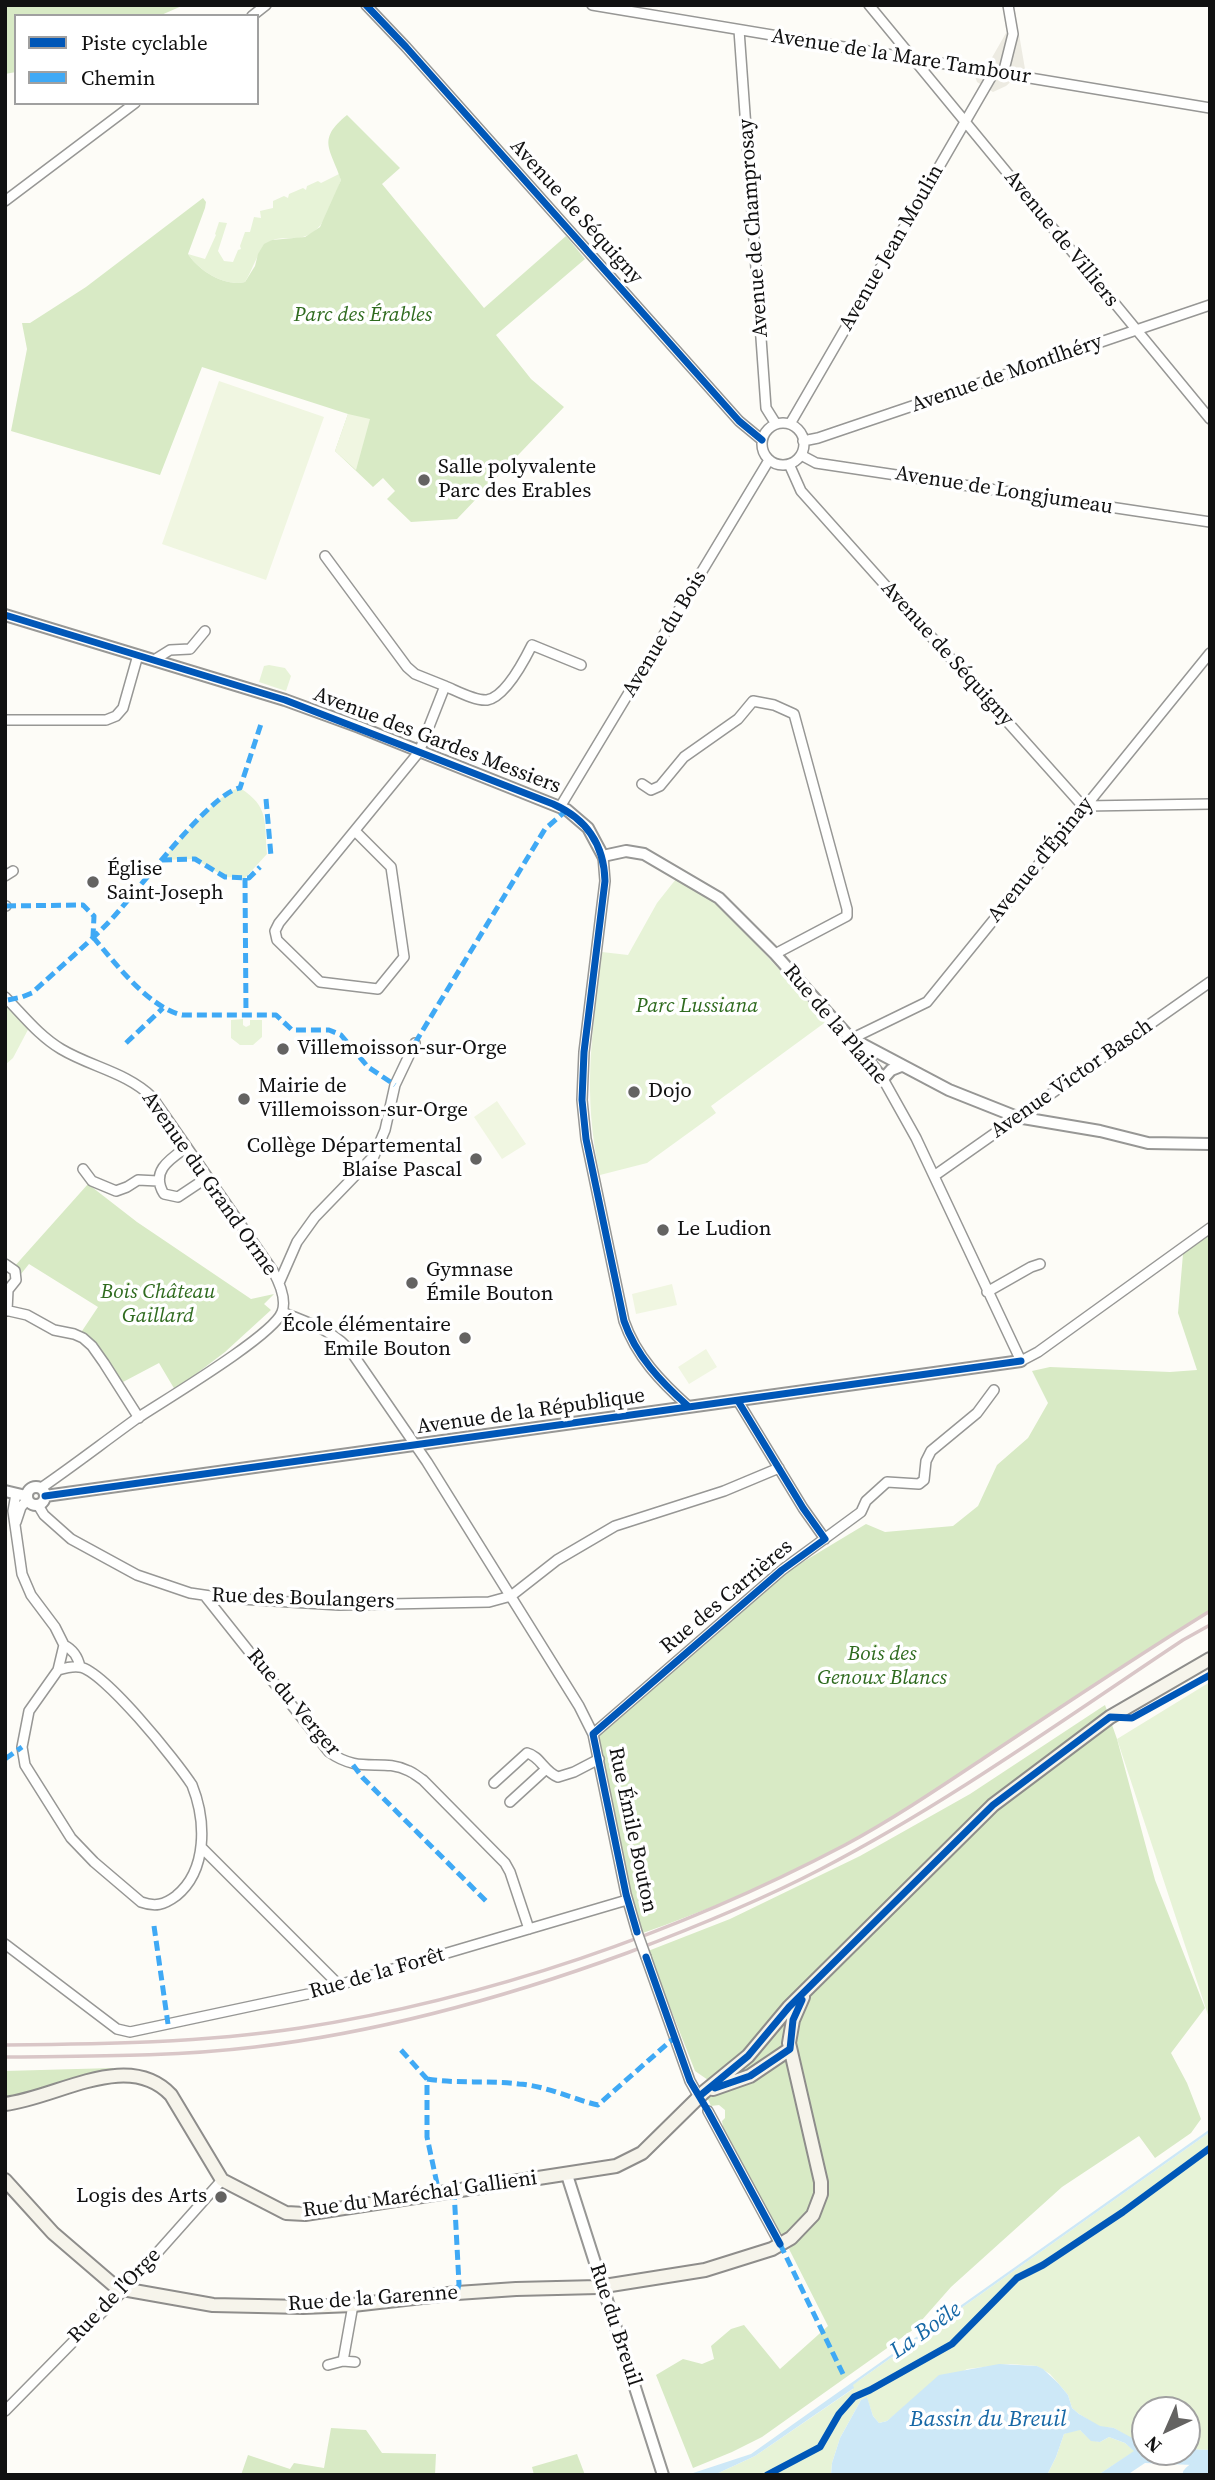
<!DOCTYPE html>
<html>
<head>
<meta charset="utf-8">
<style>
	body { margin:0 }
	#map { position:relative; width:1215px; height:2480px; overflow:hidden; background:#fdfcf7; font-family:"Source Serif 4",serif }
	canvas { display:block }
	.frame { position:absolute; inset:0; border:7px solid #111; pointer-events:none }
	.legend { position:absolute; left:14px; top:14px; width:245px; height:91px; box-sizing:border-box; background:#fff; border:2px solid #a0a0a0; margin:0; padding:9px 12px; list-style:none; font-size:21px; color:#111 }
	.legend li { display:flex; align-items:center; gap:14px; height:35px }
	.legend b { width:35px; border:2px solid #a0a0a0 }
	.north { position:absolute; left:1131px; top:2396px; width:70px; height:70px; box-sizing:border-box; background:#fff; border:2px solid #a0a0a0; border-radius:50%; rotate:224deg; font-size:19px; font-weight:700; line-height:28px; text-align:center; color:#111 }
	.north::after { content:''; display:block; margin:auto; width:24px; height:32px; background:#646362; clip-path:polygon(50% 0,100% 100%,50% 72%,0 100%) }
</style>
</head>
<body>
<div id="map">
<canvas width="1215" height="2480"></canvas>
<div class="frame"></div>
<ul class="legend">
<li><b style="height:9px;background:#0057b8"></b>Piste cyclable</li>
<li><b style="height:9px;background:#3fa9f5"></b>Chemin</li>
</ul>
<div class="north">N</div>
</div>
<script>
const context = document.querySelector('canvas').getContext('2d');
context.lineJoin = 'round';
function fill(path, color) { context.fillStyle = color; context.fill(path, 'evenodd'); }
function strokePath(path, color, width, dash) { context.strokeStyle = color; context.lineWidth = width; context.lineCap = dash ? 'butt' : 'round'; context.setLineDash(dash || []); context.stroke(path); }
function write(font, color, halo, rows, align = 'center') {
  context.font = font + ' "Source Serif 4",serif'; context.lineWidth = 7; context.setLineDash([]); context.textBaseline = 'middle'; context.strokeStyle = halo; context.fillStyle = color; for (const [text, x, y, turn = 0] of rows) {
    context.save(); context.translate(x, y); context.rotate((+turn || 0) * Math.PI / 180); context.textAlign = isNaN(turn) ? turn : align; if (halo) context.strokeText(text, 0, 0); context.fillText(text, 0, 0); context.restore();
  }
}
const green = new Path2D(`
	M339,174L341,180C333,200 326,231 303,237C294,240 279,236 271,241C257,250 254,268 245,282C225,287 199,271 188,254L205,259L216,235L215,234L219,222L227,223L218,251L224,261L233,262L238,250L241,249L240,246L245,232H250L254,217L261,218L260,211L273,208V201L284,196L288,198L289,194L303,188L306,190L307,186L318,181L321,183Z
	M269,665L285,668L291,676L286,691L259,682L264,666Z
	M240,788C270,807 264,822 267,854L245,878L225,877L195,859L162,860C177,844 219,791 240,788Z
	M676,879L707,897L727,913L827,1021L711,1106L716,1113L647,1163L600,1175C582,1093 592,1034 602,952L628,955L657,903Z
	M5,998L31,1024L13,1058L5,1065Z
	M243,1019V1025L246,1027L250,1025V1020H262V1037L253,1045H240L231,1038V1020Z
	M1210,1682V2021L1117,1739Z
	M1210,2132V2450L1187,2449V2410H1145V2445L1143,2446L1114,2428L1100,2427L1079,2414L1072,2408L1068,2395L1058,2383L1050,2374L1037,2366L1010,2364L967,2369L913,2400L887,2421L879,2423L873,2416L867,2398L861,2400L840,2438L832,2463L831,2475H714L755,2456L853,2389L852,2385L861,2379Z
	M1074,2430H1080L1091,2440L1100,2442L1109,2437L1125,2443L1135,2451L1098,2475H1047L1056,2457L1064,2434Z`);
const forest = new Path2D(`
	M5,5H184L159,16H16V72L5,74Z
	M347,115L400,168L382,184L484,308L566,236L585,259L496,335L531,379L564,407L457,519L411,522L387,499L395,491L383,478L373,487L335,451L348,414L202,367L160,475L11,431L27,349L22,323H30L86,287L203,198L206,202L205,208L188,254C199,271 225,287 245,282L255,266L258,254L264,244L272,240L305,237L320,227L341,180C331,149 316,140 347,115Z
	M88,1184L137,1222L251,1299L274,1294L264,1304L271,1310L225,1352L175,1390L159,1363L123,1382L80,1334L98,1307L29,1264L21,1274L13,1268Z
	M1210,1234V1611C1088,1686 973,1773 849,1843C783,1879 711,1909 640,1934L637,1932L593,1734L783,1574L866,1524L885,1532L953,1526L978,1506L997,1465L1028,1438L1048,1403L1032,1371L1050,1367L1170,1372L1197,1370L1178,1313L1183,1254Z
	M1105,1705L1117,1739L1155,1880L1205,2008L1171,2053L1187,2083L1201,2119L1191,2133L1155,2158L1139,2136L1062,2187L951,2287L914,2329L762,2437L732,2452L693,2468L656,2375L683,2359L702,2364L714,2359L711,2346L731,2329L744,2325L780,2369L828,2326L789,2249L794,2244L789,2234L783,2235L780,2233L725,2138L722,2121L725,2118V2110L719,2105L711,2106L707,2097L715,2092L708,2080L695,2071L648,1951L730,1919L860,1856L970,1794Z
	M113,2068V2072L5,2099V2071Z
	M331,2428L366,2430L382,2453L436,2454L435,2475H241L248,2455L290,2469L294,2463L324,2468Z
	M577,2454L585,2475H534L532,2467Z`);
const pitch = new Path2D(`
	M219,381L324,417L266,580L162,544Z
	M348,414L370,419L356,470L335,451Z
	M497,1101L526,1144L502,1159L474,1117Z
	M672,1284L677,1305L636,1314L632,1294Z
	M706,1349L717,1367L689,1384L678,1367Z`);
const plaza = new Path2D(`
	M1006,33L1019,34L1025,69L1006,86L993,92L977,82L975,76L982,65L990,61Z`);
const water = new Path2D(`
	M1210,2129V2132L861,2379L853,2385L854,2388L755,2456L714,2475H687L751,2454Z
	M999,2364L1037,2366L1043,2369L1058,2383L1068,2395L1072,2408L1079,2414L1100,2426L1114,2428L1145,2445V2452H1187V2449L1210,2450V2470L1193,2465L1145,2463L1127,2475H1098L1134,2451L1125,2443L1109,2437L1100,2442L1091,2441L1080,2430L1064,2434L1056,2457L1047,2475H831L832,2463L840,2438L861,2400L867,2397L873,2416L879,2423L887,2421L939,2375Z`);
const river = new Path2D(`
	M1192,2475L1210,2460`);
const minor = new Path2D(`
	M366,5L406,47L739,421L762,440
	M592,5L1210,108
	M869,5L1210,419
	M252,16L266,5
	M739,30L766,408L776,424
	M1003,74L1013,34L1008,5
	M5,201L135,103
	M762 444a21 21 0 1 1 42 0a21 21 0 1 1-42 0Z
	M790,424L994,72
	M803,441L818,438L1210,305
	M801,455L816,463L1210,522
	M789,464L801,491L1080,803L1085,806L1210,804
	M325,556L407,667L415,674L445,686L419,752L279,923L275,931L277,940L320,982L378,989L404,957L391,867L355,831
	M154,660L170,650L190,649L205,631
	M445,686C457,691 475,701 487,700C505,697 524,661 532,645L581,665
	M5,720H106L116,716L123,708L138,655
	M642,784L651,790L660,786L684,757L738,719L753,701L774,705L794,714L847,909V916L775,954
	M560,807L769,460
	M603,856L605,881L584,1052L582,1100L586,1139L624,1321C636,1356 661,1382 688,1406
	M5,876L13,871
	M5,906H6
	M5,997C23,1015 39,1036 61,1049C91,1067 126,1072 152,1097L273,1271C279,1282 287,1299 282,1312C273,1336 163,1401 136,1419C104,1442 73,1466 41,1488
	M851,1039L927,1002L1210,653
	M883,1079L916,1138L1021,1361L1038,1352L1210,1228
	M187,1147C170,1159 150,1171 164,1194L178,1197L208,1177
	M83,1169L92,1181L116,1191L127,1187L138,1180L158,1181
	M934,1176L1210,982
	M5,1264L15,1271L16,1280L8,1290L7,1311
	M279,1283L297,1242L315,1217L374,1156L385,1130L395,1085L415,1043
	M987,1292L1031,1267L1040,1264
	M5,1310L27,1315L54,1330L74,1334L83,1338L92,1346L104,1363L139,1418
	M282,1312C308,1323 334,1330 352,1353L427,1462L579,1706L593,1734L626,1894L637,1932
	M738,1401L803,1508L825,1539
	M16,1494L13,1511L22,1574L31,1595L55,1627L64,1645L58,1670L29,1711L22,1747L25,1765L71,1838L94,1862L141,1902C155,1907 164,1905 176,1896C208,1870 206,1820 192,1785C178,1763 102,1668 79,1667C72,1666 65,1668 58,1670
	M38,1505L44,1515L71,1539L137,1575L190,1593L224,1598L339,1605L489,1602L511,1596L557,1560L615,1526L724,1491L779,1468
	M16,1522L21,1507L27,1500
	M205,1596L329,1752C361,1775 381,1757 409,1771C414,1773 418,1777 423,1780L505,1863L510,1872L529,1929
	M64,1645C74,1650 78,1657 80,1667
	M593,1734L782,1570L861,1512L866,1501L887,1482L919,1484L924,1480L926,1461L931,1451L977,1413L994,1390
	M494,1783L527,1753C540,1756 544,1772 558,1777L574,1772L599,1759
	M510,1802L545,1770
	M201,1847L334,1980L336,1987
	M5,1944L117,2029L130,2032L308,1994L627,1900
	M646,1957L690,2081L699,2097
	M708,2111L780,2244
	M343,2361L353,2305
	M328,2365L343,2361L355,2362
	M5,2411L125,2289L222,2180`);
const tertiary = new Path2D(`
	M5,615L285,700L359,727L567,810L588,828L603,856L626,851L644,854L719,898L775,954L851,1039L883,1079L891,1070L901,1066
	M858,1048L862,1044L949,1090L1017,1117L1100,1131L1148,1143L1210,1144
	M27 1496a9 9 0 1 1 18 0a9 9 0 1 1-18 0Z
	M5,1491L26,1496
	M45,1496L1021,1361
	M567,2175L663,2475`);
const secondary = new Path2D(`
	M713,2089L750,2076L790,2049
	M5,2104C57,2098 128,2049 171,2095L222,2180L286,2213L305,2214L616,2166L642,2153L704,2092L748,2056L789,2007L993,1805L1110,1717L1210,1659
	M5,2180L53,2233L117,2288L213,2305L303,2307L353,2305L457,2293L516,2289L598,2287L705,2270L772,2249L791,2238L813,2215L821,2194V2182L789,2043L793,2020L803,1997`);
const rail = new Path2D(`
	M5,2045C105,2044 201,2043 300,2028C487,1999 678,1933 845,1845C893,1819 939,1788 984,1758C1059,1708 1134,1658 1210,1611
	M5,2057C88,2056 172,2057 255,2047C382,2032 507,1997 627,1953C693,1928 758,1902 821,1869C948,1803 1064,1719 1183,1640L1210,1625`);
const minorBridge = new Path2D(`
	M637,1932L646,1957`);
const quiet = new Path2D(`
	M266,799L271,856
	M162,860L195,859L225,877L249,878L260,867
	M245,878L246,1015
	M6,906L83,905L94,916L93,937
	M93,937C115,963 148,1007 182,1015H276L292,1030H329L341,1035L368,1067L395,1085
	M8,1000L22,997L32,993C57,970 83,948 107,924C132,899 210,792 240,788L262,721
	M126,1043L163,1008
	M415,1043L545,829L567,810
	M5,1759L22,1747
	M353,1765L363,1778L489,1904
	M154,1926L168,2024
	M401,2050L427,2079V2137L439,2193
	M427,2079C458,2084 488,2080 519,2084C547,2086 572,2099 598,2105L675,2037
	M454,2190L459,2284L457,2293
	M780,2244L843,2374`);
const cycleway = new Path2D(`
	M366,5L406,47L739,421L762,440
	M5,615L285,700L553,804C587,819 604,844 605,881L584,1052L582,1100L586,1139L624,1321C636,1356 661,1382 688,1406
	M45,1496L1021,1361
	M637,1932L626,1894L593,1734L782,1570L825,1539L803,1508L738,1401
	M646,1957L690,2081L708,2111L780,2244
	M715,2088L750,2076L790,2049L793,2020L802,2000
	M702,2094L748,2056L789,2007L993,1805L1110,1717L1132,1718L1210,1675
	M767,2475L820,2447L839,2414L854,2397L870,2390L952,2344L1017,2278L1043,2265L1123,2212L1210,2148`);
const markers = [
	[424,480,7,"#646362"],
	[93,882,7,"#646362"],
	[283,1049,7,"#646362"],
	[634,1092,7,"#646362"],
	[244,1099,7,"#646362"],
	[476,1159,7,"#646362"],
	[663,1230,7,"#646362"],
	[412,1283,7,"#646362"],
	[465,1338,7,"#646362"],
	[221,2197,7,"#646362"]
];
const streetNames = [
	["Avenue de la Mare Tambour",901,57,9],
	["Avenue de Séquigny",576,212,48],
	["Avenue de Champrosay",754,228,-94],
	["Avenue de Villiers",1061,239,51],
	["Avenue Jean Moulin",892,248,-60],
	["Avenue de Montlhéry",1007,374,-19],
	["Avenue de Longjumeau",1004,491,9],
	["Avenue du Bois",665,634,-59],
	["Avenue de Séquigny",947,654,48],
	["Avenue des Gardes Messiers",437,741,21],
	["Avenue d'Épinay",1041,860,-51],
	["Rue de la Plaine",835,1025,50],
	["Avenue Victor Basch",1072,1079,-35],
	["Avenue du Grand Orme",209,1184,55],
	["Avenue de la République",531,1412,-8],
	["Rue des Carrières",727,1597,-40],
	["Rue des Boulangers",303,1599,2],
	["Rue du Verger",293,1703,50],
	["Rue Émile Bouton",632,1830,78],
	["Rue de la Forêt",377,1974,-16],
	["Rue du Maréchal Gallieni",420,2195,-8],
	["Rue de l'Orge",115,2296,-46],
	["Rue de la Garenne",373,2299,-4],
	["Rue du Breuil",615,2325,72]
];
const parkNames = [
	["Parc des Érables",363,316],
	["Parc Lussiana",697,1007],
	["Bois Château",158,1293],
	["Gaillard",158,1317],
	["Bois des",882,1655],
	["Genoux Blancs",882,1679]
];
const poiNames = [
	["Salle polyvalente",438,468],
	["Parc des Erables",438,492],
	["Église",107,870],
	["Saint-Joseph",107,894],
	["Villemoisson-sur-Orge",297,1049],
	["Mairie de",258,1087],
	["Villemoisson-sur-Orge",258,1111],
	["Dojo",648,1092],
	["Collège Départemental",462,1147,"right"],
	["Blaise Pascal",462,1171,"right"],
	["Le Ludion",677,1230],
	["Gymnase",426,1271],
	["Émile Bouton",426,1295],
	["École élémentaire",451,1326,"right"],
	["Emile Bouton",451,1350,"right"],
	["Logis des Arts",207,2197,"right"]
];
const waterNames = [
	["La Boële",926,2331,-35],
	["Bassin du Breuil",988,2420]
];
fill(green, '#e7f3d7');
fill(forest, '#d8eac5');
fill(pitch, '#f0f6e1');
fill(plaza, '#edebe2');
fill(water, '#cde8f7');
strokePath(river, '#cde8f7', 19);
strokePath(minor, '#979795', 12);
strokePath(tertiary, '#979795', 14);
strokePath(secondary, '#8e8d8b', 16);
strokePath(minor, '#fffffe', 9);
strokePath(tertiary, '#fffffe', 10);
strokePath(secondary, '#f6f4eb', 12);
strokePath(rail, '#d9c6c7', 3.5);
strokePath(minorBridge, '#979795', 12, []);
strokePath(minorBridge, '#fffffe', 9);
strokePath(quiet, '#3fa9f5', 5, [10, 5]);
strokePath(cycleway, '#0057b8', 7);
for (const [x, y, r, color] of markers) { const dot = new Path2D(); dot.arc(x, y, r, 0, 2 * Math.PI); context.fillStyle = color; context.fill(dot); strokePath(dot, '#fff', 2.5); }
write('21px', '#111', '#fff', streetNames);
write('italic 21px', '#2f6b1f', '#fff', parkNames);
write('21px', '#111', '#fff', poiNames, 'left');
write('italic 23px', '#1768a6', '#fff', waterNames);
</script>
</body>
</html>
